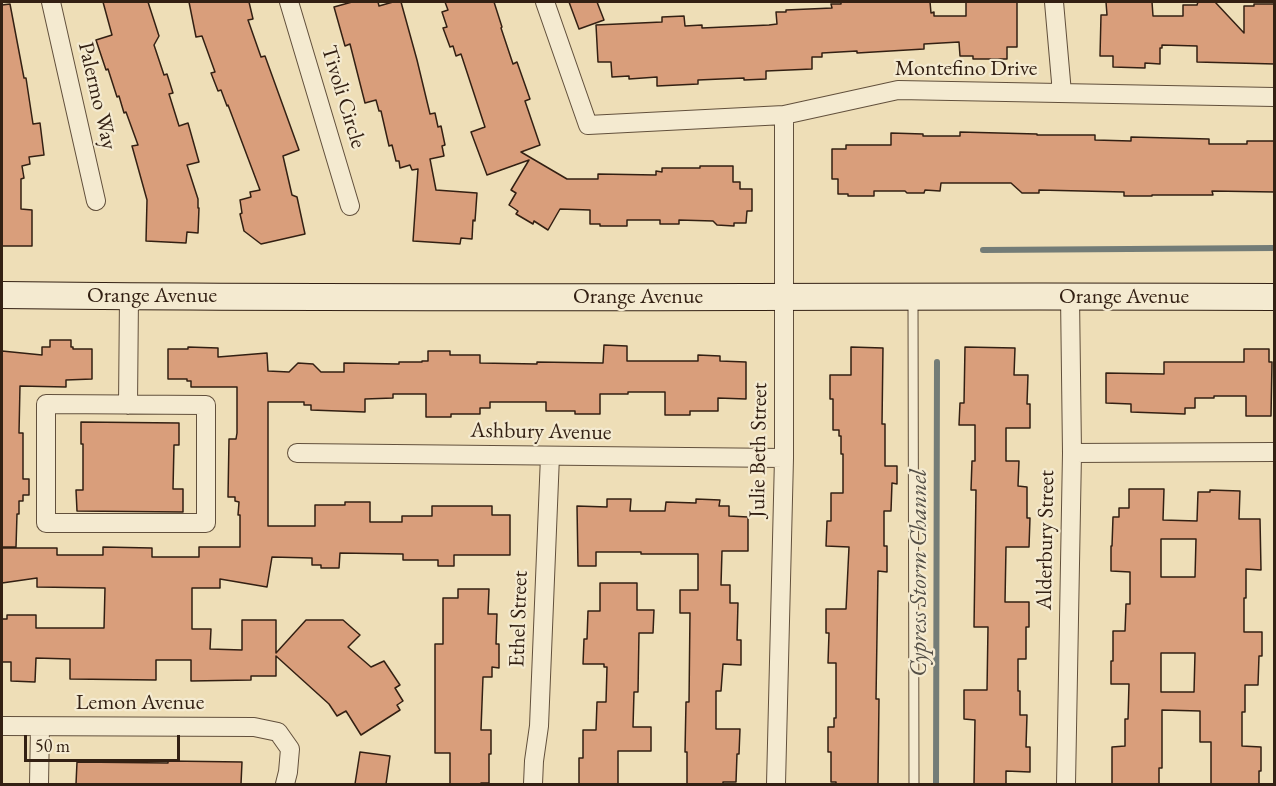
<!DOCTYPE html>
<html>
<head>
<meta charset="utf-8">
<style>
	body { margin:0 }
	#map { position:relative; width:1276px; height:786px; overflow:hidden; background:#eedeb7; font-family:"EB Garamond",serif }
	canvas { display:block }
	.frame { position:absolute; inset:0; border:3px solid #332013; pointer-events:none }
	.scale { position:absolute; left:24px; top:735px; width:156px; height:27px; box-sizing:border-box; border:3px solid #332013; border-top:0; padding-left:8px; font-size:18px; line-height:21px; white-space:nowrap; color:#332013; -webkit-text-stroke:4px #f4ead0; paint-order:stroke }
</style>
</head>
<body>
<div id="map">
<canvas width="1276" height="786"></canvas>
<div class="frame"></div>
<div class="scale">50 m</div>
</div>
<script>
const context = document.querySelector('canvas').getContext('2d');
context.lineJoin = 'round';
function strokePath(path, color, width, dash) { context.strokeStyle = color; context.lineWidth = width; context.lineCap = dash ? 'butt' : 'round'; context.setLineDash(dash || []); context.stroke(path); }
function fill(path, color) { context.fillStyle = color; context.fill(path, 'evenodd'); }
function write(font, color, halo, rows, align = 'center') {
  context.font = font + ' "EB Garamond",serif'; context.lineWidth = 4.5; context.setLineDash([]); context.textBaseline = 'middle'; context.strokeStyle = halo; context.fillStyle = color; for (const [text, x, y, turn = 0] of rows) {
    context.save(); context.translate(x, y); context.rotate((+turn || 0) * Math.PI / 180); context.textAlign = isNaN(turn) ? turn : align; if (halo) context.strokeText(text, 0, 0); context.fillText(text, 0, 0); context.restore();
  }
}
const stream = new Path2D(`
	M983,250L1274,248
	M936,784L937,362`);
const building = new Path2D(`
	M103,2H148L159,36L154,45L164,75L167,74L173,93L169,94L179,126L188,123L199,162L187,165L198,199V208H199L198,233L187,232L186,243L146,241L147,200L132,146L138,145L126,112L124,113L119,96L117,97L108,69L106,70L96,40L112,35Z
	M189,2H249L253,19L248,20L261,57L265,56L299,150L283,156L292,195L297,197L305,234L261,244L244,231L240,214L242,213L240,200L251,197L250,192L260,190L228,105L227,106L221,90L218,91L211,73L215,72L202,36L196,37Z
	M352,2H378L379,6L393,2H401L417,60L430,114L435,113L438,127L441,126L445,145L442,146L444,156L430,159L436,190L477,193L475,221L473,220L472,239L461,238L460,244L413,241L418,169L412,170L410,165L400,168L399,161H396L392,145L389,146L381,111H379L376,100L365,103L350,44L345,46L334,7Z
	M445,2H494L502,27L501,28L513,64L517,62L530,99L525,101L540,145L521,152L567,179H598V174L656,175V171L662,172V168H700V166H733V182H740V189H752V211H747L746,223H734V226L717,225L713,221L679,220V224H660V220H627V226H600V224H590V210L560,209L548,230L534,221L533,224L516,214L518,211L509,205L516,193L511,190L529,160L487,175L471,132L485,127L483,121L461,54L456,56L453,46L450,47L443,28L447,27L442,12L448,10Z
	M569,2H597L604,20L579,29Z
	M841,2H930L931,13L934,12V16H966V2H1017V47H1007V59H973V56H960L959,42L924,44V49L857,53V51L822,53V57H812V69L766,71V79L744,80V78L698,80V84L657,86V77L629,79V76L612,77L611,62H598L596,25L662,22V17L684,16L685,26L702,25V28L769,25L777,24L776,12H786V10L832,8L831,4H841Z
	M1106,2H1152L1153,16H1183V5H1197L1198,2H1215L1244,33V6H1254V4H1275V64L1197,62V46L1162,45V48H1160V64L1145,63V68L1113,67V56H1100L1101,15H1107Z
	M10,4L24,78H26L33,124L40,123L44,155L29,157L30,164L22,166L24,178L21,179V209L32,210V246H2V5Z
	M960,132L1037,134V135H1095V140L1131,141V137L1209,139V144H1247V141H1275V192L1212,191L1213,195H1152V196H1124V192L1039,190V193H1022L1011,183H941L940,191L925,190L924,193H907L905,191H874V196H848V194H838V179H832V149H846V145H891V133L923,134V136H960Z
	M50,340H71V347H73V349H92V379L66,380V387L20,386L19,433H23V479H29V495H23V501H19V514H17L16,547H2V351L42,355V347H50Z
	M604,345L627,346V361H698V355L720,356V361L746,362V399L718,398V411H690V415H665V392H628V394H600V414H575V411H546V402H490V408H480V414H451V417H426V394H393V398L365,399V412L311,410V405H304V402H268V526H315V505H345V502H370V522H402V516H432V506H492V515H510V555H454V566H438V560H403V554L340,553L339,568H321V565H312V558L272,557L267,587L220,579V588H192V629H211L210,649L242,650V620H276V653L306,620H343L360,635L348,647L371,667L384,661L400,685L395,688L403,701L397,705L400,710L361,735L346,711L337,716L329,704L276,656V676H251V680L191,681V660H156V680L70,679V659L36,658L35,682L11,681V662H2V619H7V615H36V628H104L105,588L37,587V578L2,583V548H57V555H103V547L152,548V557H199V547H240V515H238L239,502L235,501V497H228L229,439H236L237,433V387H191V381H187V379H168V349H188V347L218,348V357L267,353L268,371L289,372L298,363L313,364L321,372H344V363L399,364V362H422V361H428V351H450V355H480V363L537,364V362L603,363Z
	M851,347L883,348L882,424H885V466H897V484L892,483L891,511H884V546H887V572L878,571L876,699H879L878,784H836V782H831V752H828V727H834V718H836V663H828L829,633H826V609H846L849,547L826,546L827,521H831V493H843V454H841V436H839V430H833V399H830V375H851Z
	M965,347L1015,348L1014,375H1028L1027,404H1030V428H1006V461H1019L1018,486L1027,487V518H1030L1029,547H1006L1005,602H1029V627H1026V659H1018V691H1020V715H1027L1026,747H1030V772L1006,771V784H974L975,720L964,719V690H987L988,627H974L976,490H971L972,461H975V425H959L960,403H964Z
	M1244,349H1269V362H1272L1271,416H1246V396H1214V398H1195V408H1185V414L1131,412V404L1106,403V373L1164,374V362H1244Z
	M81,422L179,423V445H174L173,489H183V512L77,511L76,490H83V444H81Z
	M1129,489H1164L1163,520L1197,521L1198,492H1210V490L1240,491L1239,519H1260L1261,570L1246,569V598H1244V632H1262V656H1259L1258,685H1245V712H1242V746L1261,747V771H1259V784H1211V742H1200V711L1162,710V768H1159V784H1112V747L1125,746V719H1128L1129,684H1111V661H1113V631H1125L1126,604H1130V572L1111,571V546H1112L1113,517H1119V508H1129ZM1161,539H1196L1195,577H1161ZM1161,653H1195L1194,692H1161Z
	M607,499H631L630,511H665L666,502L696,503V499L720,500L719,506H729V516L748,517V551H722L721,585H730V603H738L737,640H741V665L723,664L721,691H716V729H740L739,754H737L736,782H723V784H687V752H685L686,702H689L690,613H680V590H698V554H641V552H596V566H578L577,506L607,507Z
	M600,583H637V610H654L653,633H639L638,692H634L633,727H651V751H618V784H579V758H583V730H596L597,702H606L607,667H604V664H583L584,639H587L588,611H600Z
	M458,589H489L488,614H497L496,644H499V668L492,667V677H483L481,730H491V754H489V783H481V784H450V753H435V644H443V598H458Z
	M360,752L390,756L386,784H355Z
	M168,761L242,762L241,784H76L77,762L168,763Z`);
const lane = new Path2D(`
	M913,299L914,784`);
const street = new Path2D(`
	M51,2L96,201
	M289,2L350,206
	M545,2L588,125L784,115L898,90L1274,97
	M1054,2L1062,93
	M46,404L206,405V523H46Z
	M128,405L129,296
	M297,453L784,458
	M1072,453L1274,452
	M2,726L254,727L278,732L290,749L288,772L285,784
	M39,784L40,727
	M533,784L534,761L539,726L550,456
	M776,784L784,458V115
	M1066,784L1072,453L1070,296`);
const secondary = new Path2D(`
	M2,295C426,300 850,295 1274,297`);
const streetNames = [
	["Montefino Drive",966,69],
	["Palermo Way",97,96,77],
	["Tivoli Circle",343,97,73],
	["Orange Avenue",152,296],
	["Orange Avenue",638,297],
	["Orange Avenue",1124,297],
	["Ashbury Avenue",541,432,1],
	["Julie Beth Street",759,450,-89],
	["Alderbury Street",1046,540,-89],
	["Ethel Street",519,619,-88],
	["Lemon Avenue",140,703]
];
const waterNames = [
	["Cypress Storm Channel",919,573,-90]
];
strokePath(stream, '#737c77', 6);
fill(building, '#d99e7b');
strokePath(building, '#332013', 1.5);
strokePath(lane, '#62503c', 11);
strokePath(street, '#62503c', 20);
strokePath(secondary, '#332013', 28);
strokePath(lane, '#f4ead0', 9);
strokePath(street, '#f4ead0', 18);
strokePath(secondary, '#f4ead0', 26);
write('22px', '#332013', '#f4ead0', streetNames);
write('italic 24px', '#534e45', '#f4ead0', waterNames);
</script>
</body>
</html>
